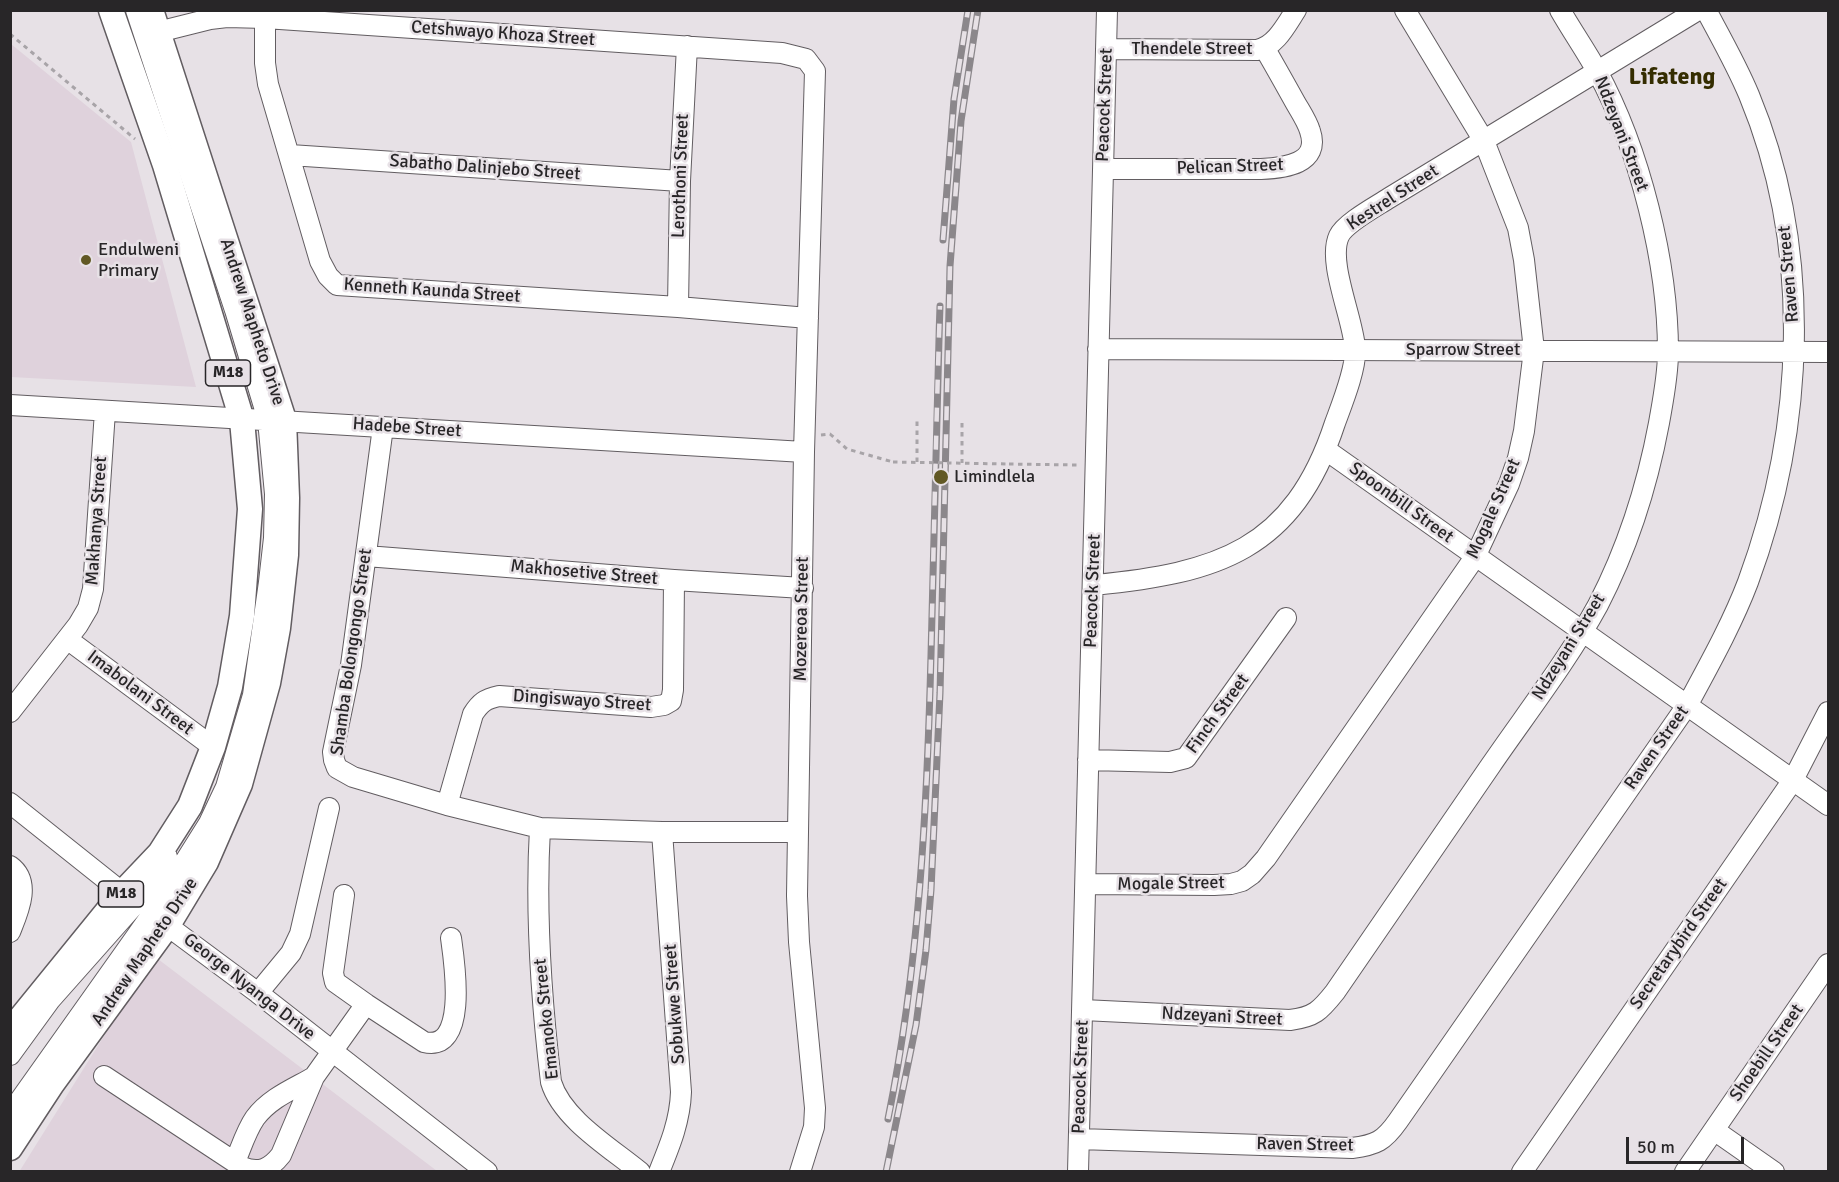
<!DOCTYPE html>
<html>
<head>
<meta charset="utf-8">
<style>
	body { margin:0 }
	#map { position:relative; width:1839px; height:1182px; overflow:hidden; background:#e7e1e6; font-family:Signika,sans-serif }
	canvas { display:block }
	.frame { position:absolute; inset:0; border:12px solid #282628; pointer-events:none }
	.scale { position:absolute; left:1626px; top:1137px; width:118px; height:27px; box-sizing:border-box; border:3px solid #282628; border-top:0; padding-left:8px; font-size:18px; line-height:21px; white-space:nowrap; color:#282628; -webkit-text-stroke:4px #e7e1e6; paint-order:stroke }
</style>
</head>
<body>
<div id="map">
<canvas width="1839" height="1182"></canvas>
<div class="frame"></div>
<div class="scale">50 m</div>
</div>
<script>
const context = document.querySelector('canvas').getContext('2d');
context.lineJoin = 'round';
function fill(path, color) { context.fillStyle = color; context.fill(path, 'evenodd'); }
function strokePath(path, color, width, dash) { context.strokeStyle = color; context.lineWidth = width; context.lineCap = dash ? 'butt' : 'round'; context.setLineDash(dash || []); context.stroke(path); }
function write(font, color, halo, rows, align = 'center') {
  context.font = font + ' Signika,sans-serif'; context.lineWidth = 5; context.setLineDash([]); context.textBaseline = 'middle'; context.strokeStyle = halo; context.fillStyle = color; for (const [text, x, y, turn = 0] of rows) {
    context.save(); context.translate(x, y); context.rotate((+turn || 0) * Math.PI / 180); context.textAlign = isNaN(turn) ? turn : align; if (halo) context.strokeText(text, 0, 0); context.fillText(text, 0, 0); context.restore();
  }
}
const built = new Path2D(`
	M11,44L131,142L196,387L11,377Z
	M154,956L437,1171L19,1172Z`);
const path = new Path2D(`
	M10,34L135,139
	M962,423V463
	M821,435L830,434L847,449L893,462
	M917,462V421
	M1009,464L1080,465`);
const minor = new Path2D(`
	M265,18V63L268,84L320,261L328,276L337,285L678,307L808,318
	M158,32L210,19L227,17L265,18L782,53L806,59L815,71L804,452L797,896L799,942L815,1108L814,1127L800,1172
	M1106,49L1257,50C1276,46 1286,25 1296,10
	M290,155L680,181
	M1103,169H1261C1284,168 1321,164 1310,131C1307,121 1300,111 1295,102C1285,84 1275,66 1265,49
	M678,307L680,181L687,46
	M1098,349L1828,352
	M10,405L804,452
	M383,427L351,665L333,752L334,760L337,768L353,777L447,805L540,828L662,832H798
	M1326,450L1828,805
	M366,556L674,580L803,588
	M1094,585C1217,573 1293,551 1335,423C1342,404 1357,367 1355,348C1353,318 1327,262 1339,236C1345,223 1377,206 1389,198L1698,10
	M67,639L213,747
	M10,712L78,625L88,608L93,589L105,411
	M1088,760L1170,762L1186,758L1286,618
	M10,803L133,901
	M447,805L473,714C480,703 485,699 499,696L651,707L664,705L671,701L673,690L674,580
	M540,828C535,913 541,998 551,1082C562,1119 611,1148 640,1172
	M10,866C32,882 18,912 10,932
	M1086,884L1214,885L1231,884L1242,881L1252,874L1266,858L1475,557L1509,484L1518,458L1524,431L1534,350L1524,260L1518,228L1484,141L1405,10
	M157,918L258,993L487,1172
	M258,993L291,953L300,934L329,808
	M366,1004L424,1042C469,1053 454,960 451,938
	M1083,1010L1290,1020C1314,1017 1320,1011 1335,992C1387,917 1439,841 1491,765C1526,714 1568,660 1598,605C1628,547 1647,487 1659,423C1663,400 1668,376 1668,352C1668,263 1640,150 1597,71C1586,51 1572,31 1560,10
	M10,1055L50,1000L136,903L167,857
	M104,1076L242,1167C259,1174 270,1169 281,1155L314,1077L366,1004L335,982L333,973L344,895
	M10,1114L152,914L209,823L226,787L253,695L269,582L274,538L275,494L268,420L235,310L136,10
	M1714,1130L1774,1172
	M1079,1139L1352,1148C1376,1145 1384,1141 1398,1121L1688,704C1709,665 1732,624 1748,582C1805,428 1813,249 1749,95C1737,66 1721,38 1706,10
	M235,1162C241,1148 246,1131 255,1118C270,1098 293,1089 314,1077
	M659,1172C670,1145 680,1121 681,1092L662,832
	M1078,1172L1107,10
	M1522,1172L1793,780L1828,712
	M1685,1172L1828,964`);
const major = new Path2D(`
	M10,1031L123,892L160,853L190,806L213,747L230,687L242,616L250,509L242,420L165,165L111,10
	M10,1148L52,1084L168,925L206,862L240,784L268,683L278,628L286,555L287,498L284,420L151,10`);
const rail = new Path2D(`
	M943,240L954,99L968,10
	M888,1119C919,965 927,811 931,655C934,538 936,422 940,306
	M886,1172L916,1025L926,950L931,890L940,693L950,266L961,121L978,10`);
const pathBridge = new Path2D(`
	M893,462L1009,464`);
const markers = [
	[86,260,6,"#615824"],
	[941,477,8,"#615824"]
];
const shields = [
	[228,373,45],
	[121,894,45]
];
const shieldNames = [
	["M18",228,373],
	["M18",121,894]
];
const streetNames = [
	["Cetshwayo Khoza Street",503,34,4],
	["Thendele Street",1192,49],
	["Peacock Street",1105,105,-88],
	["Ndzeyani Street",1621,134,69],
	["Pelican Street",1230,167,-2],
	["Sabatho Dalinjebo Street",485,168,4],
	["Lerothoni Street",681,176,-88],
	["Kestrel Street",1393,198,-33],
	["Raven Street",1789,274,-95],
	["Kenneth Kaunda Street",432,291,4],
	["Andrew Mapheto Drive",252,322,72],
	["Sparrow Street",1463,350],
	["Hadebe Street",407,428,4],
	["Spoonbill Street",1401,503,36],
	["Mogale Street",1494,509,-66],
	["Makhanya Street",97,521,-86],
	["Makhosetive Street",584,573,5],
	["Peacock Street",1093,591,-88],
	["Mozereoa Street",802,619,-89],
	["Ndzeyani Street",1569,647,-58],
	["Shamba Bolongongo Street",352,652,-82],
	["Imabolani Street",140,693,37],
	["Dingiswayo Street",582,701,4],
	["Finch Street",1218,714,-54],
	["Raven Street",1657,748,-55],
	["Mogale Street",1171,884,-1],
	["Secretarybird Street",1679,944,-55],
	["Andrew Mapheto Drive",145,952,-56],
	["George Nyanga Drive",249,987,38],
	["Sobukwe Street",675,1004,-94],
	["Ndzeyani Street",1222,1017,3],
	["Emanoko Street",547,1019,-96],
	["Shoebill Street",1767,1053,-55],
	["Peacock Street",1081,1077,-88],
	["Raven Street",1305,1145,1]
];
const poiNames = [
	["Endulweni",98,250],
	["Primary",98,271],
	["Limindlela",954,477]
];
const districtNames = [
	["Lifateng",1672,78]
];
fill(built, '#dfd2dc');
strokePath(minor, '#625d61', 22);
strokePath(major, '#625d61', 27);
strokePath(path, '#a8a4a8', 3, [4.5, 4.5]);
strokePath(minor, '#fff', 20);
strokePath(major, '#fff', 24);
strokePath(rail, '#8b878b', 7);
strokePath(rail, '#e7e1e6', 4.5, [14]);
strokePath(pathBridge, '#a8a4a8', 3, [4.5, 4.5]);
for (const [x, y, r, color] of markers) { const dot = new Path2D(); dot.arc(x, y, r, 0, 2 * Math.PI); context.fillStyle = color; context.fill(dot); strokePath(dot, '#e7e1e6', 2); }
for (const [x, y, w] of shields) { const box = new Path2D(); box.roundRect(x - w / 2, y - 13, w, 26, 4.5); context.fillStyle = '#e7e1e6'; context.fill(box); strokePath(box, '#282628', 1.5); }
write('bold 16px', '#282628', null, shieldNames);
write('18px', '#282628', '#e7e1e6', streetNames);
write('18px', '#282628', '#e7e1e6', poiNames, 'left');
write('bold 24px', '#342d01', '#e7e1e6', districtNames);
</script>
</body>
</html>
